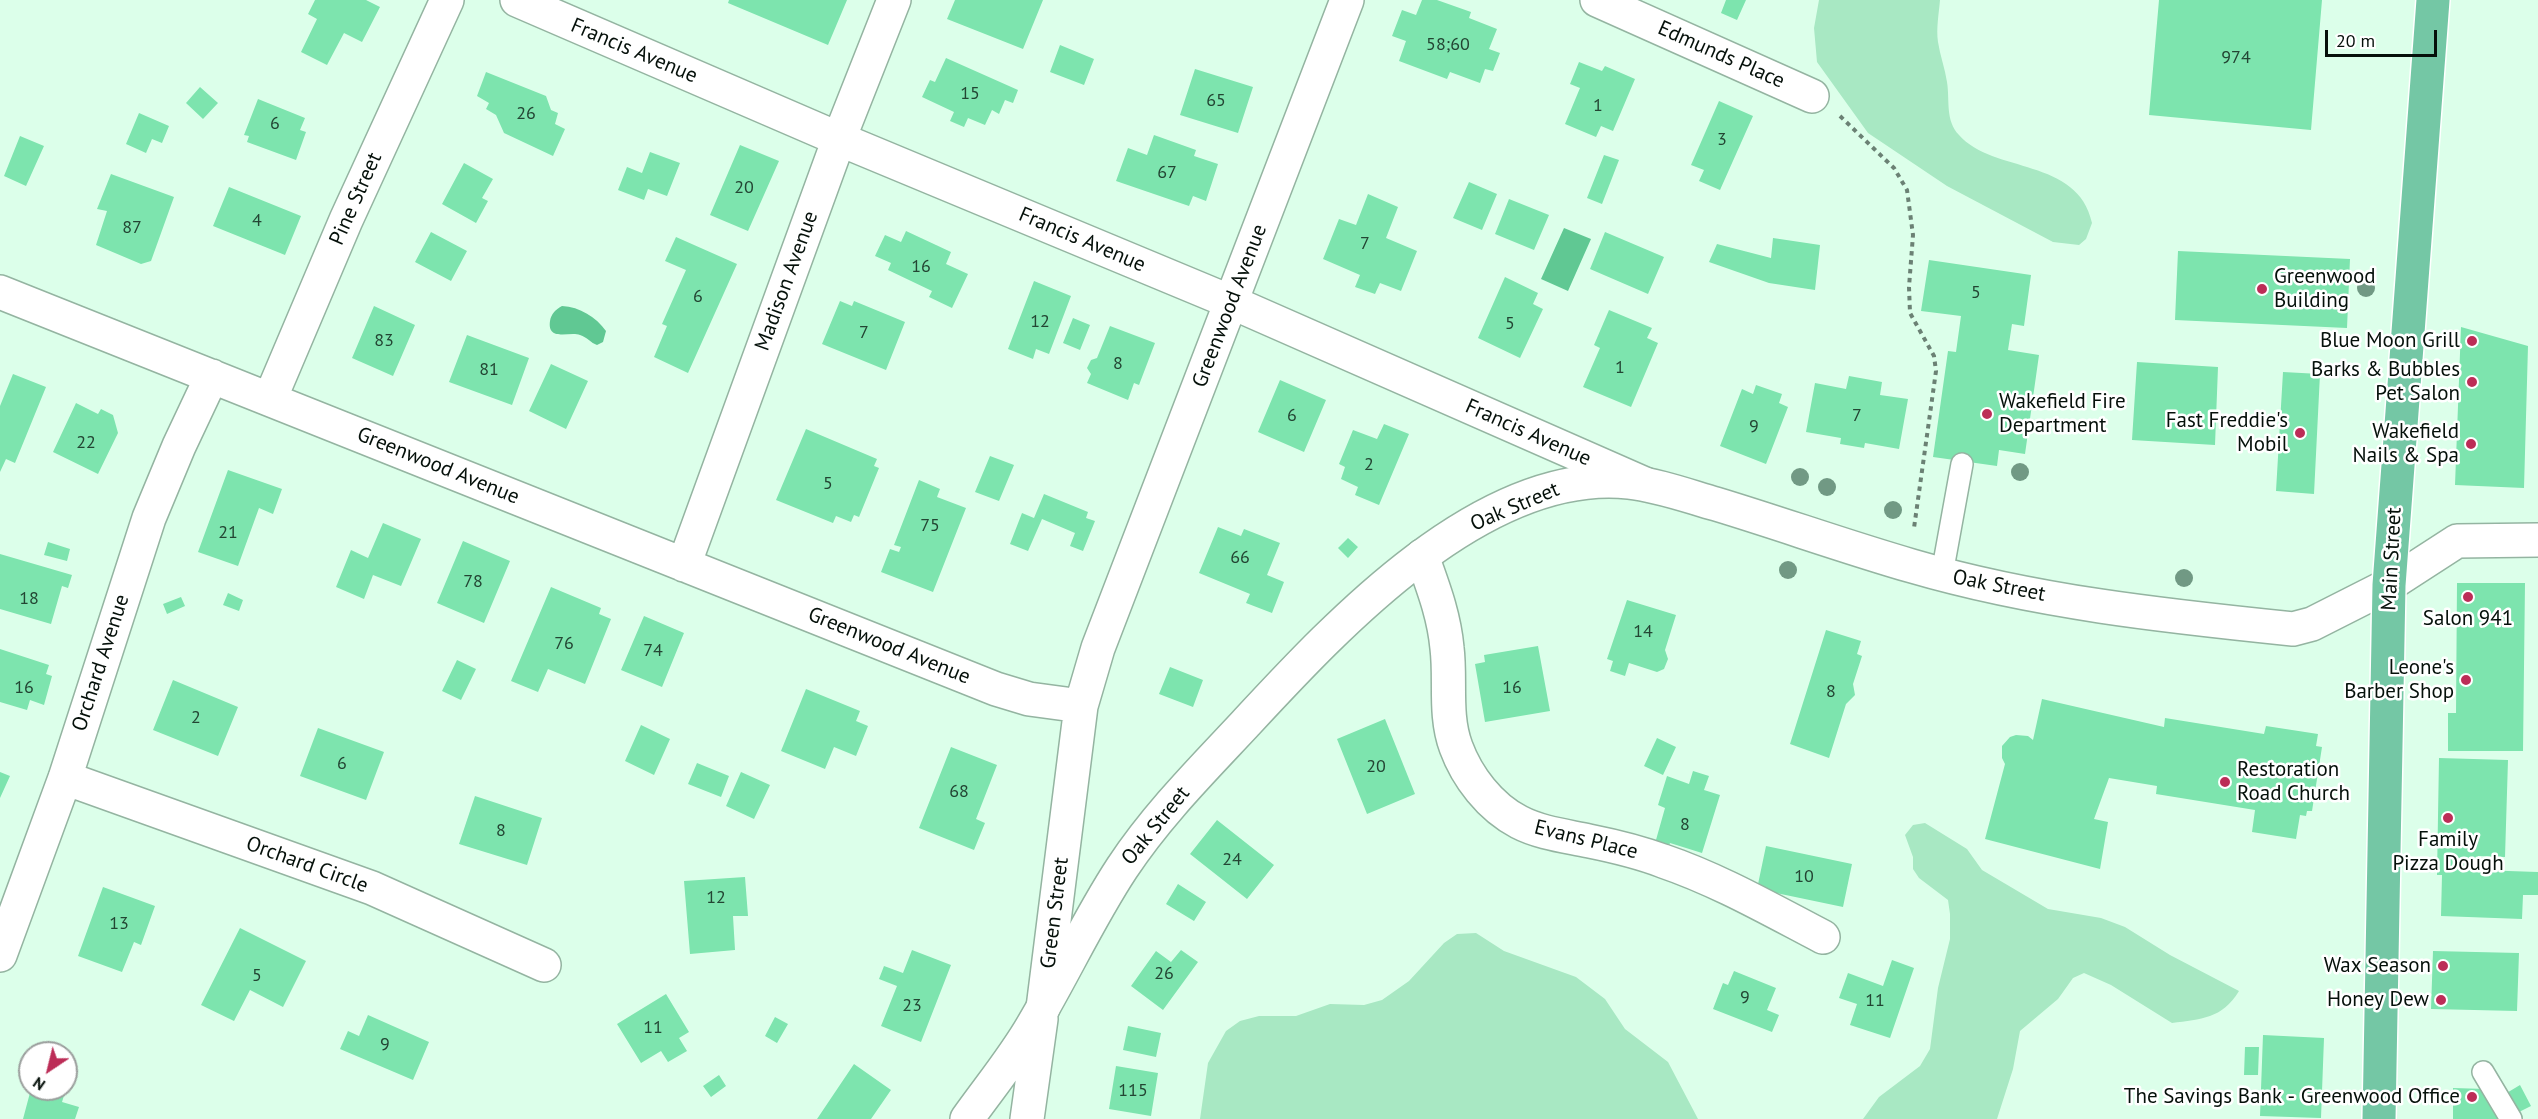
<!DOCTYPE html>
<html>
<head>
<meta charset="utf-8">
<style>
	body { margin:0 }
	#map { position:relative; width:2538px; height:1119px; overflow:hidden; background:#dcffea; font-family:"PT Sans",sans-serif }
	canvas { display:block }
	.north { position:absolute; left:18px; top:1041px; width:60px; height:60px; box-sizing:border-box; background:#fff; border:2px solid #9b9f9d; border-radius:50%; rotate:215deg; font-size:16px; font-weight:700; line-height:24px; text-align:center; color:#05100a }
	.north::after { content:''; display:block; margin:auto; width:21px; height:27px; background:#bc2d57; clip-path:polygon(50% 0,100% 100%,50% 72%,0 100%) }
	.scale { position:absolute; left:2325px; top:30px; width:112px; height:27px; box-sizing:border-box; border:3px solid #05100a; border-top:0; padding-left:8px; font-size:18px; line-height:21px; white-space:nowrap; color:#05100a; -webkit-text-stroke:4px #fff; paint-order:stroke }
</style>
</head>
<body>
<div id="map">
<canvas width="2538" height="1119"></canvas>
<div class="north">N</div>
<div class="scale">20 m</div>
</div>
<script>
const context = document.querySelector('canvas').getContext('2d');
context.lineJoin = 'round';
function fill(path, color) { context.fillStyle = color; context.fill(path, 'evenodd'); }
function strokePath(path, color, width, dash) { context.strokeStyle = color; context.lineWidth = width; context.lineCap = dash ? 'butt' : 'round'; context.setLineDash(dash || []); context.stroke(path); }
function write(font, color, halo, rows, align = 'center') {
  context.font = font + ' "PT Sans",sans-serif'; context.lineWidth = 5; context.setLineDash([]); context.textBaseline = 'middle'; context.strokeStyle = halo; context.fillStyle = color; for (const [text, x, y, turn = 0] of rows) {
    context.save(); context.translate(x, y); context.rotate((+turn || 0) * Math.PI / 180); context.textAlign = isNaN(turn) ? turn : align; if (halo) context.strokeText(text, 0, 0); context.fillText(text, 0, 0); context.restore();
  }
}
const green = new Path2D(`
	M1819,0H1940C1939,13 1936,28 1938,42C1940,55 1945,69 1947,82C1950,101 1945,120 1959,135C1993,174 2078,157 2092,223L2086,239L2079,245L2053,242L1947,186L1868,133L1817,62L1814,28Z
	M1925,823L1967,849L1982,870L2048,909L2101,918L2125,927L2170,955L2239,991C2222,1019 2201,1019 2172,1023L2111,985L2084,973L2073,978L2058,999L2020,1031L2013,1069L1997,1119H1863L1879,1097L1920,1066L1930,1049L1938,988L1950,939V914L1948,900L1919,878L1913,869V857L1905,835L1913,825Z
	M1476,933L1504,951L1576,977L1605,999L1625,1029L1668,1062L1698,1119H1200L1208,1063L1226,1031L1240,1021L1259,1016H1296L1330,1004L1364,1005L1382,1000L1409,981L1444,943L1457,934Z`);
const water = new Path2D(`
	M1564,228L1591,239L1568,291L1541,279Z
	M562,306C580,307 596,317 606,331L603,342L597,345C591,343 587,337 580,335C570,331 547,342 550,321C551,314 556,309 562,306Z`);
const building = new Path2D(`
	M315,0H366L380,7L362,42L344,33L327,65L301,52L317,19L308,14Z
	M729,0H847L828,45L728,3Z
	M955,0H1043L1023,49L947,19Z
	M1422,0H1437L1471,12L1469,18L1497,29L1489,49L1500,53L1493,71L1485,69L1480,83L1450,72L1447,79L1399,61L1406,41L1392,36L1402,10L1416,15Z
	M1726,0H1746L1737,20L1721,13Z
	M2159,0H2322L2311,130L2149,115Z
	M1060,45L1094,59L1084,85L1050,72Z
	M946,58L1018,90L1013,103L1005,100L999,114L992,110L985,125L968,118L964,127L950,121L954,112L922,97L930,80L935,82Z
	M1579,62L1602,71L1605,66L1635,79L1613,131L1601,126L1596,137L1565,124L1580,88L1570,84Z
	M1195,69L1253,87L1238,133L1180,115Z
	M486,72L546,96L551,110L558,113L555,124L565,129L553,156L504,133L496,115L486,109L489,103L477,96Z
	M200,87L218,103L203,119L186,103Z
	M258,99L305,118L300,130L306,132L296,160L247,142L249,136L244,135Z
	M1719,101L1753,116L1720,190L1699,181L1704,170L1691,165Z
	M139,113L169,126L162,143L152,139L146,153L126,144Z
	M1154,135L1196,150L1194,156L1218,164L1206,201L1193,196L1189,206L1116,181L1128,148L1147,155Z
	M20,136L44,146L26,186L4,176Z
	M740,145L779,161L748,231L710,215Z
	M650,152L680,163L667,196L648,189L644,200L618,190L627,167L642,173Z
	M1604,155L1619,160L1602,204L1587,198Z
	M464,163L493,179L482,198L488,201L476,223L442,204Z
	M111,174L174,197L151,261L141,264L96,245L107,211L97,209Z
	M1469,182L1497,194L1482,230L1453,218Z
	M229,187L301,216L285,255L213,226Z
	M1368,194L1398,207L1386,238L1417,251L1401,291L1380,283L1375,294L1355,287L1360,275L1323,259L1339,219L1356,225Z
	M1509,199L1549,215L1534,250L1495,234Z
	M906,231L951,252L946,264L968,274L952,308L929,297L932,291L888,270L891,263L875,256L885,235L901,242Z
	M431,232L467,251L451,281L415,262Z
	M1605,232L1664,257L1648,294L1590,269Z
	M676,237L737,264L688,373L654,357L667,326L662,324L686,270L665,261Z
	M1773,238L1820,245L1815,290L1769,283L1709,262L1717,244L1771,258Z
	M2178,251L2350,259L2347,328L2175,320Z
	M1929,260L2031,275L2024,326L2012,324L2008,350L2039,355L2025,454L1999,450L1997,466L1933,457L1948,351L1956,352L1961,316L1921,311Z
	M1505,277L1538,293L1533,304L1543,309L1520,358L1478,338Z
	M1034,281L1071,296L1049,354L1036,349L1033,359L1008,349Z
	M840,301L852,306L854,301L905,322L886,370L822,344Z
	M374,306L415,325L393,376L352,358Z
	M1609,310L1652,328L1647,338L1658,343L1631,407L1583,387L1600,348L1594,345Z
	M1073,318L1090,325L1080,350L1063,343Z
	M1110,326L1155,343L1139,385L1134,383L1128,400L1087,383L1091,374L1087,368L1091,360L1097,358Z
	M2461,327L2528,346L2524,488L2455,485Z
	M467,335L529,358L512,405L449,382Z
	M2137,362L2218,367L2215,445L2132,440Z
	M551,364L588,381L566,429L529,411Z
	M2283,372L2320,374L2314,494L2276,491Z
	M13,374L46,387L15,463L6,459L0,472V406Z
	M1849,376L1882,382L1880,395L1908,399L1899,449L1865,443L1864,448L1840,444L1841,438L1806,432L1815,383L1846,389Z
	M1280,380L1326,400L1304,452L1258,432Z
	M1756,385L1782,394L1779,403L1788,407L1766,464L1720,446L1742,389L1753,394Z
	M76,403L98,414L101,409L113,415L118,433L98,474L53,452Z
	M1384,424L1409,434L1379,505L1355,495L1358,487L1341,479L1345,467L1339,464L1353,430L1377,439Z
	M806,429L877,459L874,466L879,468L859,517L854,515L851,522L836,516L833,523L776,500Z
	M990,456L1014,465L999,501L975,492Z
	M228,470L282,489L273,514L259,508L238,566L198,552Z
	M919,480L940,489L937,497L966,508L933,592L881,572L890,549L899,552L901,547L894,545Z
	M1044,494L1088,512L1086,518L1095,521L1083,551L1070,546L1075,533L1042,519L1028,551L1010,544L1022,513L1034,518Z
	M383,523L421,539L401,586L373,575L364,599L336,587L351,550L368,558Z
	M1218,527L1241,536L1244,529L1280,543L1267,575L1284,582L1272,613L1246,603L1250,594L1199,573Z
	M1348,538L1358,547L1348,558L1338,548Z
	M463,541L510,561L484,623L437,603Z
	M48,542L70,549L67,561L44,555Z
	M0,554L72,575L68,588L62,586L51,624L0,609Z
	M2457,583H2525L2523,751H2448V713H2456Z
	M551,587L601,608L599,614L611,619L585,684L548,669L538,692L511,681Z
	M228,593L243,600L239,611L223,605Z
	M181,597L185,606L167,614L163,604Z
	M1627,600L1676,615L1665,650L1668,659L1664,669L1657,672L1629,663L1625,676L1610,671L1613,661L1607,659Z
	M644,616L684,633L662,687L621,670Z
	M1826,630L1861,641L1857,654L1862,656L1853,684L1855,695L1846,704L1829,758L1790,744Z
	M1538,646L1550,711L1485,722L1475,664L1485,662L1484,655Z
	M0,649L49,665L46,674L52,676L44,705L30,700L27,710L0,702Z
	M457,660L476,669L461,700L442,691Z
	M1170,667L1203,680L1193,707L1159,694Z
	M173,680L238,707L218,756L153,730Z
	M806,689L860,711L856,721L868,726L856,756L834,747L825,769L781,751Z
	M2042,699L2164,727L2165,718L2264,734L2266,726L2318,734L2316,746L2322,747L2312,811H2307L2306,816L2300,815L2296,839L2252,832L2255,810L2156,794L2157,786L2109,778L2094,819L2108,822L2100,869L1985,839L2005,764L2002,758V746L2010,737L2016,735L2028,736L2033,740Z
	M1385,719L1415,794L1367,814L1337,739Z
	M641,725L670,739L654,775L625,761Z
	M318,728L384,752L366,800L300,776Z
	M1657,738L1676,747L1663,775L1644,766Z
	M951,747L997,765L976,819L985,823L974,850L919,828Z
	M2439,758L2508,760L2505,857L2478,856V870L2538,872V895H2523L2522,919L2441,916L2442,875H2437Z
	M697,763L729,776L721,797L688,784Z
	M1693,771L1709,776L1704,790L1720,795L1702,853L1670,843L1667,851L1654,847L1665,808L1658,805L1667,776L1689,784Z
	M0,772L10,776L0,798Z
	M741,772L770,785L754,819L726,806Z
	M475,796L542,818L527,865L459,844Z
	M1217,820L1274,865L1247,899L1190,854Z
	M1766,846L1852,864L1843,907L1757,889Z
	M745,877L748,916H733L735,950L690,954L684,881Z
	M1178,884L1206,902L1194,921L1166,904Z
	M103,887L155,906L141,945L134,942L122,972L78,956Z
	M240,928L306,961L283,1007L250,990L234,1021L201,1005Z
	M912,950L951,965L921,1042L881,1026L897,986L879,979L884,966L903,973Z
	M1181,950L1198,962L1163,1010L1131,986L1156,951L1171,962Z
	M2433,951L2519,953L2517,1011L2431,1009Z
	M1892,960L1914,968L1890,1038L1850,1025L1857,1004L1839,998L1848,973L1883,986Z
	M1734,971L1776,988L1767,1010L1779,1015L1772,1032L1713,1009L1723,983L1728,985Z
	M666,994L689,1032L679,1038L687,1051L668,1062L661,1051L641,1063L617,1024Z
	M368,1015L429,1042L413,1080L340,1049L348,1031L359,1036Z
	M775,1017L788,1024L777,1043L765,1036Z
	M1128,1026L1161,1033L1156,1057L1123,1050Z
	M2263,1035L2324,1038L2321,1118L2260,1116Z
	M2245,1047H2259L2258,1075H2244Z
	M854,1064L891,1090L871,1119H817Z
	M1116,1066L1158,1073L1151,1116L1109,1109Z
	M719,1075L726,1086L711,1097L703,1086Z
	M2520,1085L2531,1106L2505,1119H2453V1088L2486,1089L2505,1094Z
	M31,1089H66L62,1102L79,1107L75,1119H23Z`);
const path = new Path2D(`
	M1840,116L1894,168L1907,190L1913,235L1909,287L1910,313L1934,356L1936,371L1914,528`);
const service = new Path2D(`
	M1942,574L1962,464
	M2483,1072L2511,1119`);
const minor = new Path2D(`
	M517,0L839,139L1231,302L1645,484
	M1597,0L1812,96
	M0,292L996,689L1029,699L1081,706L1098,648L1347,0
	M270,399L346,220L447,0
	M1422,556C1433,587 1444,615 1447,648C1451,680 1444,715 1456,747C1467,777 1490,807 1519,822C1540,833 1566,836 1589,841C1614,846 1639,852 1663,861C1719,880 1771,910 1823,937
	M684,565L839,139L894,0
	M65,778L372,888L544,965
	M0,955L65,778L149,518L179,446L212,376
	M1043,1008L1081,706`);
const tertiary = new Path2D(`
	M967,1119C989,1088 1014,1058 1033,1025C1064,973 1089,918 1122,868C1157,815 1202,770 1245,724C1335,627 1483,466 1629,482C1658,485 1688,496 1716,504C1782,524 1846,547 1912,566C2035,602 2166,616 2293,629L2312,624L2389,585L2457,541L2538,540
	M1027,1119L1041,1019`);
const primary = new Path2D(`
	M2379,1119L2389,585L2433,0`);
const trees = [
	[2366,288],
	[2020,472],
	[1800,477],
	[1827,487],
	[1893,510],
	[1788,570],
	[2184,578]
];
const markers = [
	[2262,289,6,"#bc2d57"],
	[2472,341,6,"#bc2d57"],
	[2472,382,6,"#bc2d57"],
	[1987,414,6,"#bc2d57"],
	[2300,433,6,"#bc2d57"],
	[2471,444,6,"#bc2d57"],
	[2468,597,6,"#bc2d57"],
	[2466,680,6,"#bc2d57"],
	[2225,782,6,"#bc2d57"],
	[2448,818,6,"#bc2d57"],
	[2443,966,6,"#bc2d57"],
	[2441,1000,6,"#bc2d57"],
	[2472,1097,6,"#bc2d57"]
];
const numberNames = [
	["58;60",1448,45],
	["974",2236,58],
	["15",970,94],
	["65",1216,101],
	["1",1598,106],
	["26",526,114],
	["6",275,124],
	["3",1722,140],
	["67",1167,173],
	["20",744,188],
	["4",257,221],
	["87",132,228],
	["7",1365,244],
	["16",921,267],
	["5",1976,293],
	["6",698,297],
	["12",1040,322],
	["5",1510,324],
	["7",864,333],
	["83",384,341],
	["8",1118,364],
	["1",1620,368],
	["81",489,370],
	["6",1292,416],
	["7",1857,416],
	["9",1754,427],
	["22",86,443],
	["2",1369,465],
	["5",828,484],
	["75",930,526],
	["21",228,533],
	["66",1240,558],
	["78",473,582],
	["18",29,599],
	["14",1643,632],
	["76",564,644],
	["74",653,651],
	["16",24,688],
	["16",1512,688],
	["8",1831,692],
	["2",196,718],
	["6",342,764],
	["20",1376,767],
	["68",959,792],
	["8",1685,825],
	["8",501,831],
	["24",1232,860],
	["10",1804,877],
	["12",716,898],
	["13",119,924],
	["26",1164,974],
	["5",257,976],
	["9",1745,998],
	["11",1875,1001],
	["23",912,1006],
	["11",653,1028],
	["9",385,1045],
	["115",1133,1091]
];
const streetNames = [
	["Francis Avenue",634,51,23],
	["Edmunds Place",1721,55,24],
	["Pine Street",356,199,-66],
	["Francis Avenue",1082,240,23],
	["Madison Avenue",787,281,-70],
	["Greenwood Avenue",1230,306,-69],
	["Francis Avenue",1528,433,24],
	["Greenwood Avenue",438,466,22],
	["Oak Street",1515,507,-23],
	["Main Street",2392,559,-87],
	["Oak Street",1999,586,11],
	["Greenwood Avenue",889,646,22],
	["Orchard Avenue",101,663,-72],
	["Oak Street",1156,826,-51],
	["Evans Place",1586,840,14],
	["Orchard Circle",307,865,20],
	["Green Street",1055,913,-83]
];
const poiNames = [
	["Greenwood",2274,277,"left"],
	["Building",2274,301,"left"],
	["Blue Moon Grill",2460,341],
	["Barks & Bubbles",2460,370],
	["Pet Salon",2460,394],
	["Wakefield Fire",1999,402,"left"],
	["Department",1999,426,"left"],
	["Fast Freddie's",2288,421],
	["Mobil",2288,445],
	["Wakefield",2459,432],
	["Nails & Spa",2459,456],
	["Salon 941",2468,619,"center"],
	["Leone's",2454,668],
	["Barber Shop",2454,692],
	["Restoration",2237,770,"left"],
	["Road Church",2237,794,"left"],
	["Family",2448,840,"center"],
	["Pizza Dough",2448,864,"center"],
	["Wax Season",2431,966],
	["Honey Dew",2429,1000],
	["The Savings Bank - Greenwood Office",2460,1097]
];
fill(green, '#a8e8c3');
fill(water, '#60c893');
fill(building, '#7de4ae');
strokePath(service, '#94b4a1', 24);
strokePath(minor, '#94b4a1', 36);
strokePath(tertiary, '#94b4a1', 36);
strokePath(primary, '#fff', 36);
strokePath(path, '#6b8174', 4, [4.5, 4.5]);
strokePath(service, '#fff', 21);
strokePath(minor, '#fff', 33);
strokePath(tertiary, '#fff', 33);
strokePath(primary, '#74c7a5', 33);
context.fillStyle = '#719984';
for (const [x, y] of trees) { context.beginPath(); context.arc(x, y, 9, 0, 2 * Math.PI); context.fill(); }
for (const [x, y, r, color] of markers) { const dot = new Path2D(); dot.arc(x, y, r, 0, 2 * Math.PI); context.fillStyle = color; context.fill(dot); strokePath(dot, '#fff', 2); }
write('18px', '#234533', null, numberNames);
write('21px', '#05100a', '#fff', streetNames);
write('21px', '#05100a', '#fff', poiNames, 'right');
</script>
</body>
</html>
